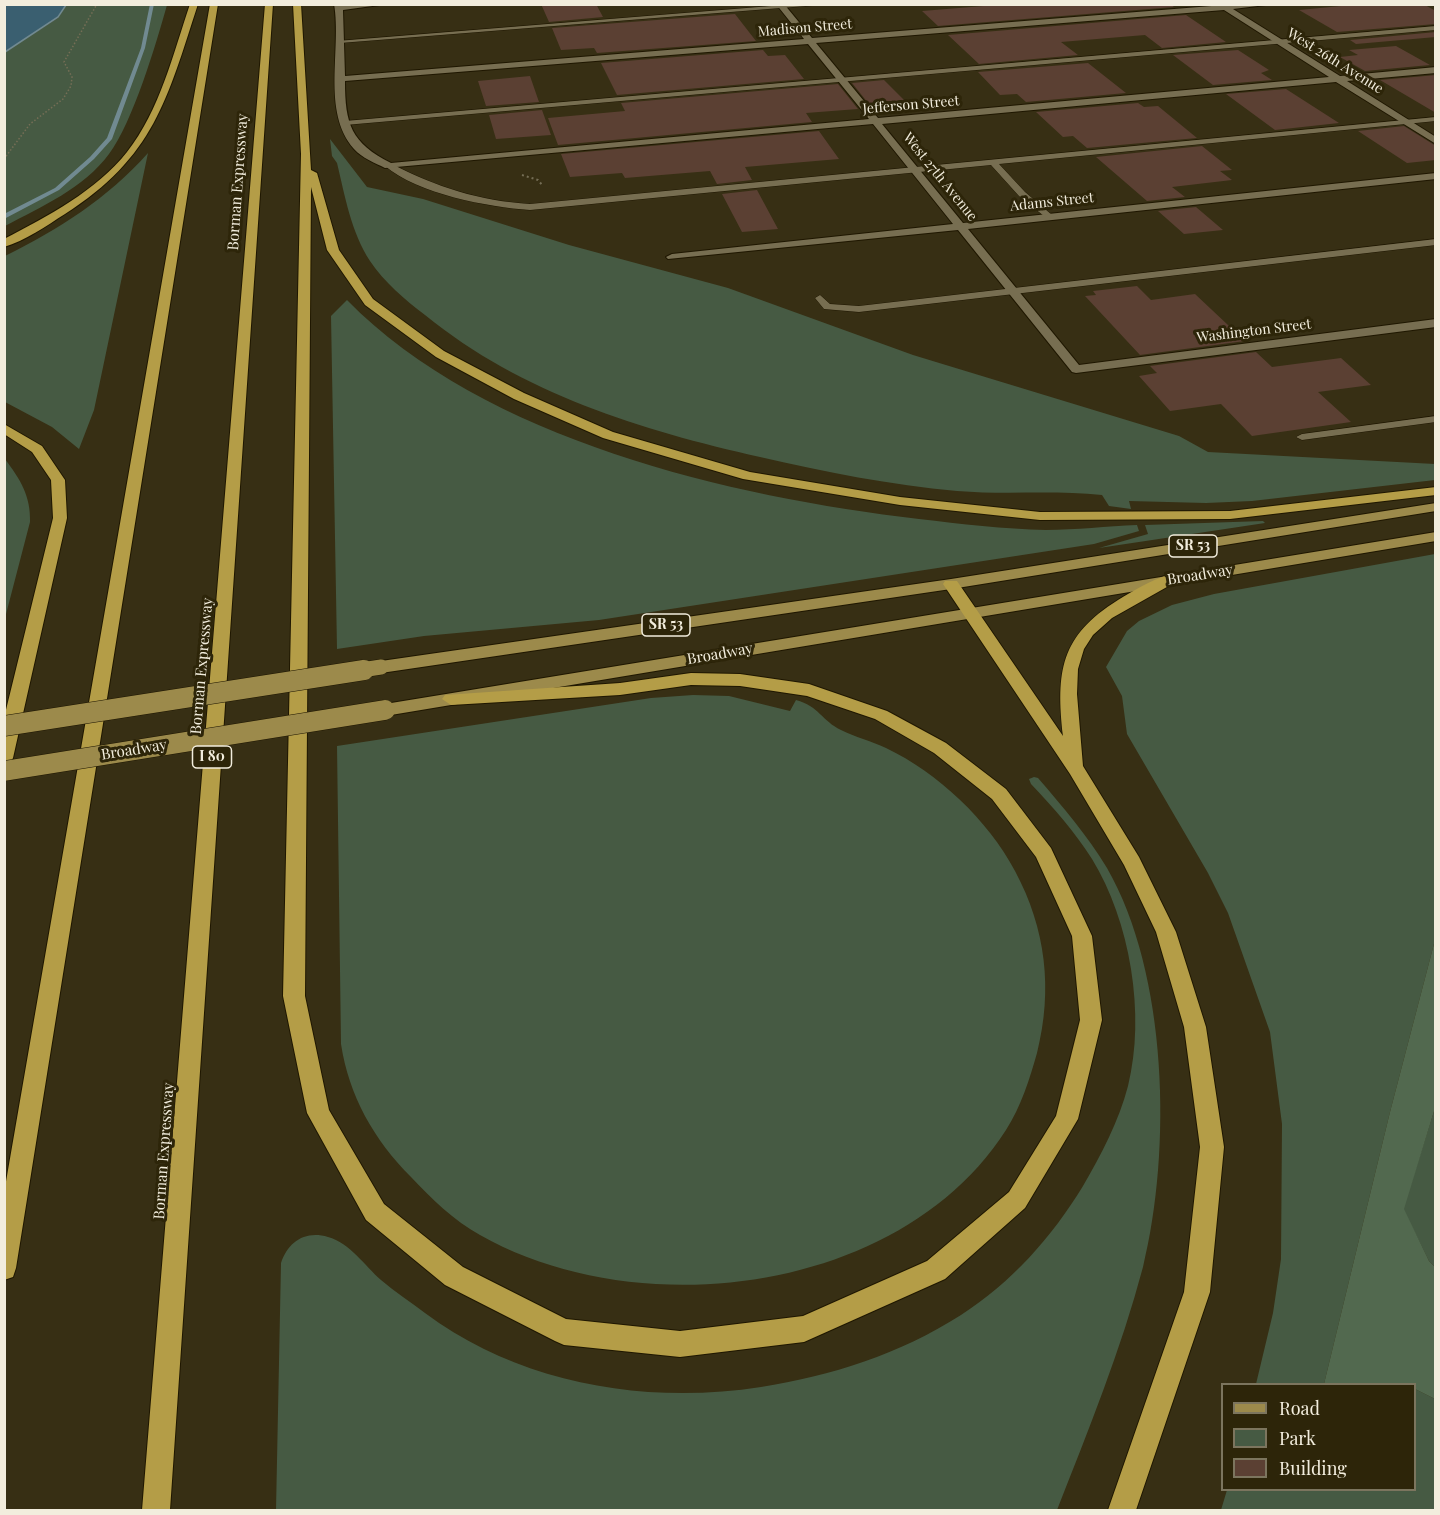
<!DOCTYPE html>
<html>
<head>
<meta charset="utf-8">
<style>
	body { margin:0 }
	#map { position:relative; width:1440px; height:1515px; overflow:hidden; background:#372f14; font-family:"Playfair Display",serif }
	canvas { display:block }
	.frame { position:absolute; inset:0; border:6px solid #f2eddd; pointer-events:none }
	.legend { position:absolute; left:1221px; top:1383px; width:195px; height:108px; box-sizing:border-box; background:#2d2509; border:2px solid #7c755e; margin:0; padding:8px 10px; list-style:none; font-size:18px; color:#f2eddd }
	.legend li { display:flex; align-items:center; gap:12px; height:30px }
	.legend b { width:30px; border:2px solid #7c755e }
</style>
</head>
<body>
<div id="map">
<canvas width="1440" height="1515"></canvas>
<div class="frame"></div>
<ul class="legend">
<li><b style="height:8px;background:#9c8a4b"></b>Road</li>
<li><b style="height:16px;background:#465a43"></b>Park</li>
<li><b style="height:16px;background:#5b4033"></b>Building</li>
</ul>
</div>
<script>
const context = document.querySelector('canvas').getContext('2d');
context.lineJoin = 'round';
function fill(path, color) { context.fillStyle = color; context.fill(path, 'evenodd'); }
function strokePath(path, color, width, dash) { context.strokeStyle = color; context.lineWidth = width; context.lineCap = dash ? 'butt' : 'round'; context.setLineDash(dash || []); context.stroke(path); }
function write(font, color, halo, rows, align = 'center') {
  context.font = font + ' "Playfair Display",serif'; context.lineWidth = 6; context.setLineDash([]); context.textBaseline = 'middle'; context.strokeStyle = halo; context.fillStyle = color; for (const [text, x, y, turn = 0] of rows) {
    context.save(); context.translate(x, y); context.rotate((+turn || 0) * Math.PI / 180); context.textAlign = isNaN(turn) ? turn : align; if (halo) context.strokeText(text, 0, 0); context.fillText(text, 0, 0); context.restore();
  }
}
const green = new Path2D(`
	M66,5H167C156,44 133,122 109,154C84,188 41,207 5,226V52L58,18Z
	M330,139L367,187L423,199L569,245L728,288L913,355L1179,436L1208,452L1435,464V480L1252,501L1206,503L1129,501L1131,509L1109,506L1102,495C1054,490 1005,495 957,491C891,485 825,472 760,457C641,430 522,394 425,315C405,300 384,282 370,261C351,232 345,196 337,163L332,156Z
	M148,153L94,410L79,449L52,427L5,402V256C59,229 107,199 148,153Z
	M347,300C484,440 731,497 919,519C961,524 1004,529 1046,530C1076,530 1107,526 1137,525L1139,531L1094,544L599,620L424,636L337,649L331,316Z
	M5,459C20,479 31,496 30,522L5,618Z
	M1263,521L1265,523L1099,548L1148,534L1145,525Z
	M1435,554V940L1390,1112L1324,1384H1256L1273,1313L1281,1259L1282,1124L1270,1032L1228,913L1208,873L1127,734L1122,696L1106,667L1127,631L1139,621L1172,605L1214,594Z
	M693,695L729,696L790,711L796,700C819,706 822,721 841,730C855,737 871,741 886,748C938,773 988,820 1015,871C1046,929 1053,989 1037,1053C1030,1078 1021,1107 1006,1130C902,1293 641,1326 480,1235C454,1221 431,1198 411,1177C374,1140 349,1096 341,1044L337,746L651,698Z
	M1034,777L1038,778C1063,807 1087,835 1107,868C1168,974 1172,1150 1143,1267C1121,1350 1088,1431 1057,1510H276L281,1263C288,1242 305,1230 328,1237C350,1243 365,1266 381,1280C395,1292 411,1302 425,1313C520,1384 646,1405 761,1387C831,1376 900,1354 961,1315C1011,1283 1052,1237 1083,1186C1101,1155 1119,1121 1128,1086C1146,1014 1130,921 1092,859C1075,832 1053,807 1031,784L1029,779Z
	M1435,1108V1267L1429,1261L1403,1209Z
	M1415,1389L1435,1399V1510H1221L1227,1490H1414Z`);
const forest = new Path2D(`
	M1435,940V1108L1404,1209L1429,1261L1435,1267V1399L1415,1389L1414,1384H1324L1390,1112Z`);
const water = new Path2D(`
	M5,4H66V5L58,17L5,52Z`);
const stream = new Path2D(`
	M150,4H154L145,48L112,139L94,159L59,190L4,219V214L55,188L90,157L107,138L141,48Z`);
const building = new Path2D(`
	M541,4H596L603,17L549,22Z
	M1008,4H1170L1174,7L938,26L922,11Z
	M1362,4H1423L1436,11V24L1337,32L1299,10Z
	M735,14L756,41L597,53L594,48L561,50L552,28Z
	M1186,15L1226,42L1162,48L1145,35L1061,42L1078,55L979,64L948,35Z
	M1436,32V37L1356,44L1350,40Z
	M1396,46L1430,65L1365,71L1340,57L1358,55L1349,50Z
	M763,50L768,56L785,55L804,79L617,95L601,63Z
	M1238,50L1269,70L1261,73L1272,80L1213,85L1173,55Z
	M1088,63L1126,93L1026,102L1017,94L1000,95L978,72Z
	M1436,75V113L1380,80Z
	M530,76L539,102L486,106L478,81Z
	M884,80L908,104L872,108L852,83Z
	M838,84L858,109L806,113L812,122L558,145L548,118L625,111L621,103Z
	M1286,89L1339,123L1275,130L1226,94Z
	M1138,103L1144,107L1158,106L1197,138L1087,148L1073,136L1063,137L1036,112Z
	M542,110L551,135L496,139L489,115Z
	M1404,126L1436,146V160L1407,163L1358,131Z
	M819,131L839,159L745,167L752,180L717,184L710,171L625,178L622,173L570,177L561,154Z
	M1202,146L1232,170L1220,171L1232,180L1172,187L1185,197L1147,201L1096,157Z
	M757,190L778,229L742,232L722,194Z
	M1196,207L1223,230L1184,234L1158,211Z
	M1137,286L1151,300L1195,294L1245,341L1140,355L1085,296L1096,295L1093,291Z
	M1256,352L1272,367L1341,358L1371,385L1318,392L1351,422L1252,436L1221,404L1170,411L1139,376L1157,373L1150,366Z`);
const pathFar1 = new Path2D(`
	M4,159L30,124L63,99L71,86L72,77L64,62L97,4`);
const path = new Path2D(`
	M522,175L538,180L543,186`);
const lane = new Path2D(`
	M796,4H831L340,43L337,41Z
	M1436,26V30L345,125L341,123L345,121Z
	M1436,117V121L999,164L1025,192L1052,215V219L1049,220L1019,196L991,165L530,210C488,207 418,194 385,166L392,164C436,187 480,201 530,204Z
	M1436,239V245L859,312L824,309L815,298L820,295L830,304L859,306Z
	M1436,416V422L1302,440L1296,437L1302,434Z`);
const street = new Path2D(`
	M334,4H387L343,10L345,76L804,39L776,4H784L812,38L1224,5L1274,4L1233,9L1340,76L1436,67V73L1347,81L1436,137V144L1336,82L882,124L963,223L1436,173V179L968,229L1079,365L1436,319V327L1076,373L1072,372L958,230L668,259L666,257L672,254L953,224L873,124L385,168C375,163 362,158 354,149C321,111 342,50 334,4ZM1224,10L1329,77L878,118L816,43ZM808,44L869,119L391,163C351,143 345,124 345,81Z`);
const primary = new Path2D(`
	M1436,503V511L951,589L381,673L373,667L381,661L951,579Z
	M1436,532V541L385,716L376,710L385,704Z`);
const highway = new Path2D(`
	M190,4H198C167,100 154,157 65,214C46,226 25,241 4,247V239C48,216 96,191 127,152C160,110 173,54 190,4Z
	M210,4H218L16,1268L13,1277L4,1280V1193Z
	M265,4H273L170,1510H142Z
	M293,4H301L311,170L317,173L339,250L373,299L444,351L524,393L613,432L750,472L900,497L1040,512L1230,511L1436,487V495L1230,519L1040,520L900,505L743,479L603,438L514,399L436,357L365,305L327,250L311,187L305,996L329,1110L384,1204L463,1267L566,1319L680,1331L803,1316L927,1261L1009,1192L1056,1116L1080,1020L1072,936L1036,857L992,799L934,753L875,719L807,696L740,686L691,685L620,695L451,705L442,699L445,695L620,683L691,673L740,674L809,684L887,711L946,743L1006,789L1051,848L1092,936L1102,1020L1078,1119L1025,1208L945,1279L804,1342L680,1357L564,1345L555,1341L445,1285L366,1220L307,1113L283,996L301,154Z
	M4,424L42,446L65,480L67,518L13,758L10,763L4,764V718L53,518L51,480L32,452L4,434Z
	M1168,575L1174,577L1176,580L1174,583L1112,618L1093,635L1084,649L1078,669L1077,694L1083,766L1139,857L1176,932L1206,1027L1224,1147L1210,1292L1136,1510H1108L1184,1292L1200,1147L1184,1027L1156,932L1124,865L1070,774L943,584L945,581H957L1063,736C1056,672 1060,636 1118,600C1133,591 1151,580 1168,575Z`);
const primaryBridgeFar1 = new Path2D(`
	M355,671L381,667`);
const primaryBridge = new Path2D(`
	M4,726L364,670
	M4,771L385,710`);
const farStreetnames = [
	["Madison Street",805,28,-5],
	["West 26th Avenue",1335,61,32],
	["Jefferson Street",911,105,-5],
	["West 27th Avenue",940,177,51],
	["Adams Street",1052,202,-6],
	["Washington Street",1254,331,-7]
];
const shields = [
	[1193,546,48],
	[666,625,48],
	[212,757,39]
];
const shieldNames = [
	["SR 53",1193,546],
	["SR 53",666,625],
	["I 80",212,757]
];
const streetNames = [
	["Borman Expressway",238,182,-86],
	["Broadway",1200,575,-9],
	["Broadway",720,654,-10],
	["Borman Expressway",202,666,-85],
	["Broadway",134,750,-9],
	["Borman Expressway",164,1151,-86]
];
fill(green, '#465a43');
fill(forest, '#52694f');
fill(water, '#3a5f70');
strokePath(water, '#718a91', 1.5);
fill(stream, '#718a91');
fill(building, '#5b4033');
strokePath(lane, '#1f1700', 1);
strokePath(street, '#1f1700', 2);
strokePath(primary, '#1f1700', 2);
strokePath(highway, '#1f1700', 2);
strokePath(pathFar1, '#756e56', 1.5, [1.5, 2]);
strokePath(path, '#756e56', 2, [2, 3]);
fill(lane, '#776e51');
fill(street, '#776e51');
fill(primary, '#9c8a4b');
fill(highway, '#b49d47');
strokePath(primaryBridgeFar1, '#1f1700', 16, []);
strokePath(primaryBridge, '#1f1700', 21, []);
strokePath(primaryBridgeFar1, '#9c8a4b', 15);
strokePath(primaryBridge, '#9c8a4b', 20);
write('14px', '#f2eddd', '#2d2509', farStreetnames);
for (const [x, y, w] of shields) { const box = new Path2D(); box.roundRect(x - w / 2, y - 11, w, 22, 4.5); context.fillStyle = '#2d2509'; context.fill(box); strokePath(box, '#f2eddd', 1.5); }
write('bold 14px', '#f2eddd', null, shieldNames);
write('15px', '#f2eddd', '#2d2509', streetNames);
</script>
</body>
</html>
